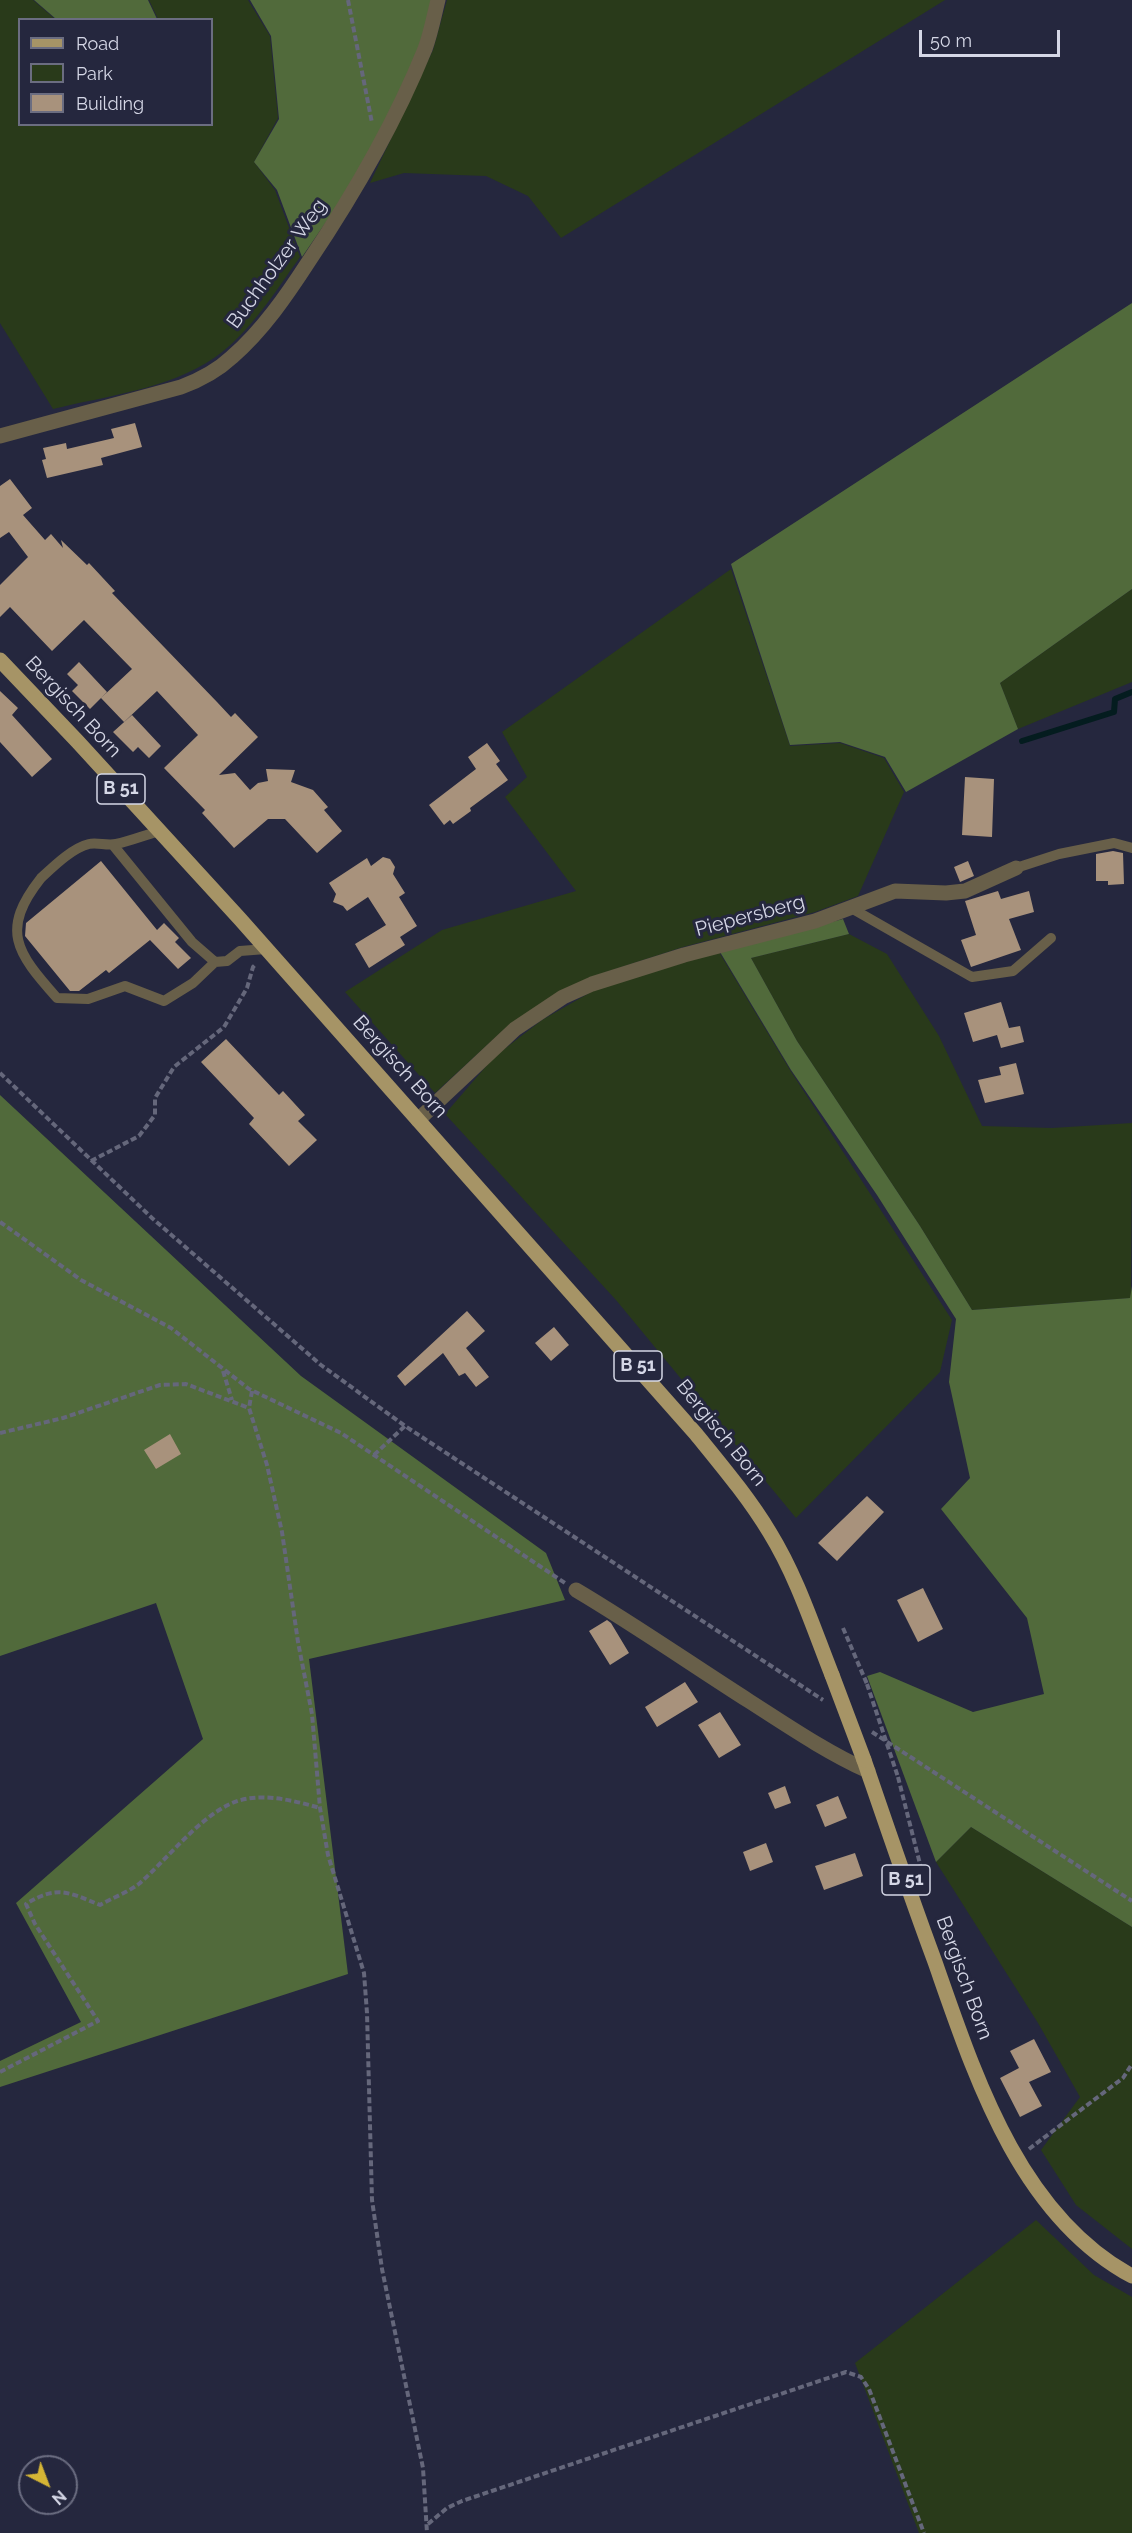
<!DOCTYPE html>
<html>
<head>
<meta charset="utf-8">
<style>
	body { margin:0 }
	#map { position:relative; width:1132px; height:2533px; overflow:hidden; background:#25273e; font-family:Raleway,sans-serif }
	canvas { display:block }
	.legend { position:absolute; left:18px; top:18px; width:195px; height:108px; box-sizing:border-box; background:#25273e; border:2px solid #6b6d81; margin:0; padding:8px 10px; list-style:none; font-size:18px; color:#d5d7e6 }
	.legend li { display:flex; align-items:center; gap:12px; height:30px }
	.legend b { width:30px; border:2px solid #6b6d81 }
	.north { position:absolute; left:18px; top:2455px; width:60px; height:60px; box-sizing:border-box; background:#25273e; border:2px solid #6b6d81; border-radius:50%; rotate:138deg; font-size:16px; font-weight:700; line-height:24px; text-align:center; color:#d5d7e6 }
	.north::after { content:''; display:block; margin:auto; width:21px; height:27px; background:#d5b535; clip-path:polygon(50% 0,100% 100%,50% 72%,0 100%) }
	.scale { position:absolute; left:919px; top:30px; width:141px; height:27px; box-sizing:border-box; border:3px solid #d5d7e6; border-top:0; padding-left:8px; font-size:18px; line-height:21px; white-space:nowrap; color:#d5d7e6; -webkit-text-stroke:4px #25273e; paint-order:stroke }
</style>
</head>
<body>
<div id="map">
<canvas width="1132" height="2533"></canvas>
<ul class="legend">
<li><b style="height:8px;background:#a69466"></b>Road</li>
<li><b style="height:16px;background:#293a1a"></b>Park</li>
<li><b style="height:16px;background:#a8927c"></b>Building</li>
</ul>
<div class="north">N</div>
<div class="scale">50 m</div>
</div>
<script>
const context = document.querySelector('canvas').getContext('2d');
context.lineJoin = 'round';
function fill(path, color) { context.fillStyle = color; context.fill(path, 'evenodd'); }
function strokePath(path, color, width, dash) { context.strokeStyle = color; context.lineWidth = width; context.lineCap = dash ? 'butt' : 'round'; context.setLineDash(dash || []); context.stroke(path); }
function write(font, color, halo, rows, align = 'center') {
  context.font = font + ' Raleway,sans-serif'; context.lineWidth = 6; context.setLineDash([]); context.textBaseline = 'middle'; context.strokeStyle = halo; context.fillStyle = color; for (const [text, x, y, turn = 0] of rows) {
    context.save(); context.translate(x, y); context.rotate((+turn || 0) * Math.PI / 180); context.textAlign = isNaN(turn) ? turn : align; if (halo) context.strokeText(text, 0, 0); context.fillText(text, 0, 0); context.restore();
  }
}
const green = new Path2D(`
	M0,0H33L55,19L20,20V124H212V20L158,19L149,0H248L270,36L278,118L254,162L275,190L300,257C275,292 250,333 214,358C169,389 106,396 53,409L0,323Z
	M447,0H945L561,238L528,196L486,176L404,173L370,183L433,50Z
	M731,569L790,746L840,743L884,758L904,792L858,896L815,912L683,947L591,977L509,1025L435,1093L345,992L442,930L576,891L505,797L527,777L502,732Z
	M1132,589V682L1018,729L1000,683Z
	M849,934L887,954L939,1036L982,1126L1052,1128L1132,1123L1131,1298L972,1310L920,1226L797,1041L751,958Z
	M719,952L790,1070L952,1320L940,1372L796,1518L616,1300L445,1114L494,1057L542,1020L598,988Z
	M971,1827L1132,1927V2249L1076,2205L1041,2150L1080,2097L1038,2023L936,1862Z
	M1036,2220L1094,2275L1132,2297V2533H919L855,2363Z`);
const forest = new Path2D(`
	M34,0H148L157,19H56Z
	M250,0H432L423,43L368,161L302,257L277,190L254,162L279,119L271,36Z
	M1132,303V589L1000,683L1018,729L906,792L885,757L840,742L790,745L731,564Z
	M843,919L849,934L751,958L797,1041L920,1226L972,1310L1130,1298L1132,1286V1927L971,1827L936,1862L867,1676L880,1672L973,1712L1044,1694L1027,1618L941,1509L970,1478L949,1382L956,1319L877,1195L791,1070L720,952Z
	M0,1095L301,1376L546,1553L565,1600L309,1659L348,1974L0,2087V2061L81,2022L16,1903L203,1739L156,1603L0,1656Z`);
const stream = new Path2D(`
	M1022,741L1114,712L1115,699L1132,692`);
const building = new Path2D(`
	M135,423L142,447L101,458L103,465L47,478L42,460L46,459L43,448L66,443L67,449L114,438L111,429Z
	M10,479L32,508L23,515L45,540L51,534L63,548L61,540L87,565L89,563L115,591L112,593L217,702L231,717L235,713L258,737L219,775L235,773L250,790L258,783L268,781L266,769L295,770L291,782L313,790L328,807L324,810L342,831L317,853L285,819H268L234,848L202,813L205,810L164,768L198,735L157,691L124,722L101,698L132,669L84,620L52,651L10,607L0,617V585L28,557L9,532L0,538V486Z
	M79,662L107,692L90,709L72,691L78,685L67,674Z
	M0,691L18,708L12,715L52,759L32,777L0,742Z
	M132,715L161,746L149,758L138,747L133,752L113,732Z
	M487,743L500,761L496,764L508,780L470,808L471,811L453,824L450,820L444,825L429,805L476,769L468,757Z
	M965,777L994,779L992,837L962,835Z
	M1113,851L1123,853L1124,884L1108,885V881H1096V854Z
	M383,857L390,859L395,867L393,874L405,893L399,897L417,926L400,937L405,945L369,968L355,944L386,925L368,897L347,911L343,906L333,902L336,894L329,883L367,858L371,866Z
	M101,861L157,930L164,923L179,938L175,942L191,958L178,969L150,940L109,973L106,970L79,991H70L25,936L26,923Z
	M968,861L974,876L960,882L954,867Z
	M998,891L1001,899L1029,891L1034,912L1009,919L1021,950L971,967L961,940L976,935L965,901Z
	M1001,1002L1009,1028L1020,1026L1024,1042L1001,1048L997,1035L973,1042L964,1013Z
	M226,1039L279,1095L283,1091L305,1115L298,1121L317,1140L289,1166L249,1124L254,1118L201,1062Z
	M1016,1063L1024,1094L985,1103L978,1080L1001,1075L999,1067Z
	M467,1311L485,1331L466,1348L489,1377L476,1387L465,1373L459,1376L443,1353L405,1386L397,1376Z
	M554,1327L569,1345L551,1361L535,1343Z
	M170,1434L181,1454L156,1469L144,1450Z
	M867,1496L884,1512L837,1561L818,1543Z
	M923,1588L943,1629L918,1642L897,1600Z
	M607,1620L611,1623L629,1653L610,1665L589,1631Z
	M685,1682L698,1702L657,1727L645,1707Z
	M720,1712L741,1745L719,1758L698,1725Z
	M785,1786L791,1803L775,1809L768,1793Z
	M838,1796L847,1818L825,1827L816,1805Z
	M766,1843L773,1862L750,1871L743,1852Z
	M855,1853L863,1876L824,1890L815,1866Z
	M1034,2039L1051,2072L1029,2082L1042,2106L1020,2117L1000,2078L1019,2068L1010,2051Z`);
const path = new Path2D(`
	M348,0L372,123
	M0,1073L152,1218L321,1365L405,1426L823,1700
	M91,1161L139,1136L155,1115V1098L174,1067L224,1027L247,988L253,967L256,964
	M0,1222L81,1280L171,1328L249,1389L341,1433L565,1583
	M223,1371L232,1400
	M252,1391L249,1408L267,1465L282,1532L298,1642L312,1714L320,1808L328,1855L364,1973L367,2013L372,2200L382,2269L423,2468L427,2533
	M0,1433L63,1418L160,1385L186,1384L249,1408
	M374,1455L405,1426
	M843,1628L867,1684
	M872,1732L1132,1901
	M898,1777L921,1868
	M0,2072L98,2021L35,1924L26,1904C57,1885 68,1892 100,1905C112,1898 129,1892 140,1883C167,1859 198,1819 230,1804C257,1791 292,1800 320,1808
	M1029,2149L1123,2078L1132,2064
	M428,2524L447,2508L462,2501L846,2372L861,2377L869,2389L924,2533`);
const service = new Path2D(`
	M160,831C145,835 131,841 116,844C107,846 97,842 89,844C72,848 53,867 41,878C0,930 16,952 57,998L88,999L125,986L164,1001L193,983L215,962
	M113,845L192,942L215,962L227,961L240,951L266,949
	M1016,868L1059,854L1114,843L1132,848
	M851,908L972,977L1013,971L1051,938`);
const minor = new Path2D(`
	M0,436L181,387C200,380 217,371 232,357C263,330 287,295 309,261C354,194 395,123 425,49C431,33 434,16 438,0
	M418,1120L515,1029L563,997L592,984L684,955L815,921L895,891L946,893L965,891L1016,868
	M576,1590C635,1625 691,1664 749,1701C788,1726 826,1752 868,1771`);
const primary = new Path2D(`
	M0,660L78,742L240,919L696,1434C722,1466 749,1498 770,1533C797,1577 813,1627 832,1675
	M864,1760C887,1827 910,1895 935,1962C975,2076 1019,2215 1132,2276`);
const pathBridge = new Path2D(`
	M867,1684L898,1777`);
const primaryBridge = new Path2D(`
	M832,1675L864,1760`);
const shields = [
	[121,789,48],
	[638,1366,48],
	[906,1880,48]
];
const shieldNames = [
	["B 51",121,789],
	["B 51",638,1366],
	["B 51",906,1880]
];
const streetNames = [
	["Buchholzer Weg",277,264,-54],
	["Bergisch Born",73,707,47],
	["Piepersberg",750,916,-15],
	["Bergisch Born",400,1067,48],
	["Bergisch Born",721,1433,51],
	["Bergisch Born",964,1978,70]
];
fill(green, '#293a1a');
fill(forest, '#516a3b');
strokePath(stream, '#041c1f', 6);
fill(building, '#a8927c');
strokePath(path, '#65677b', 4, [6, 3]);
strokePath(service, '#685f49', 10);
strokePath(minor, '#685f49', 15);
strokePath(primary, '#a69466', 15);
strokePath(pathBridge, '#65677b', 4, [6, 3]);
strokePath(primaryBridge, '#a69466', 15);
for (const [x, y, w] of shields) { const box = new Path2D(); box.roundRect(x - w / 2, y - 15, w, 30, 4.5); context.fillStyle = '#25273e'; context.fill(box); strokePath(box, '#d5d7e6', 1.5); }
write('bold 18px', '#d5d7e6', null, shieldNames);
write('20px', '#d5d7e6', '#25273e', streetNames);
</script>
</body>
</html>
